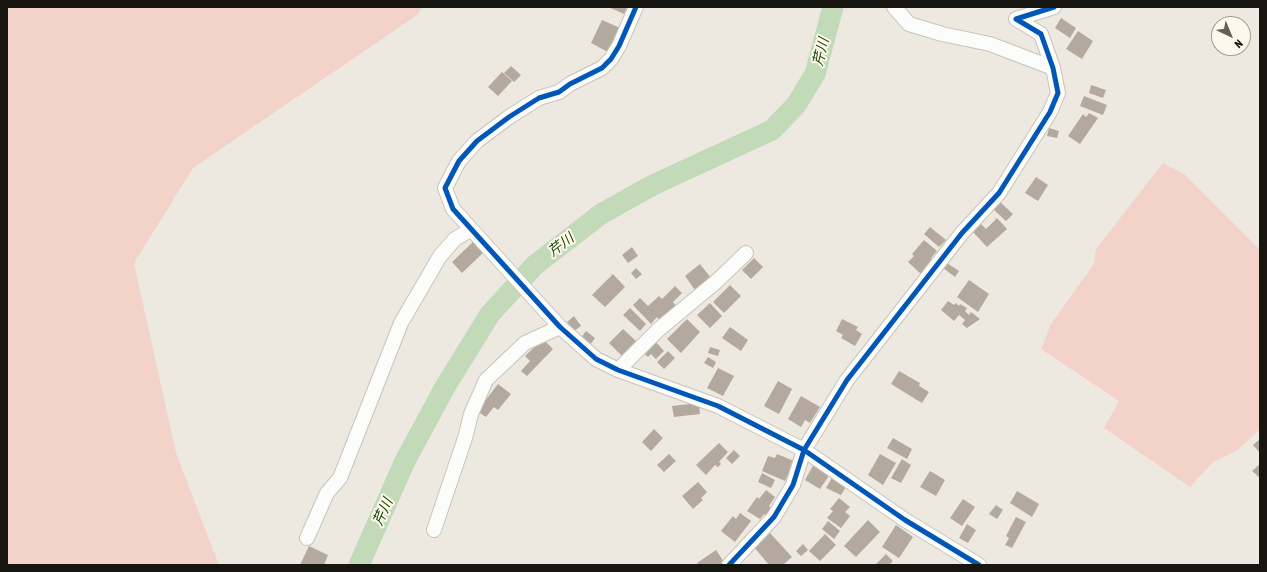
<!DOCTYPE html>
<html>
<head>
<meta charset="utf-8">
<style>
	body { margin:0 }
	#map { position:relative; width:1267px; height:572px; overflow:hidden; background:#ede9e1; font-family:"Asap Condensed",sans-serif }
	canvas { display:block }
	.frame { position:absolute; inset:0; border:8px solid #171510; pointer-events:none }
	.north { position:absolute; left:1211px; top:16px; width:40px; height:40px; box-sizing:border-box; background:#fef8ec; border:1px solid #a29d94; border-radius:50%; rotate:136deg; font-size:11px; font-weight:700; line-height:16px; text-align:center; color:#171510 }
	.north::after { content:''; display:block; margin:auto; width:14px; height:18px; background:#625f59; clip-path:polygon(50% 0,100% 100%,50% 72%,0 100%) }
</style>
</head>
<body>
<div id="map">
<canvas width="1267" height="572"></canvas>
<div class="frame"></div>
<div class="north">N</div>
</div>
<script>
const context = document.querySelector('canvas').getContext('2d');
context.lineJoin = 'round';
function fill(path, color) { context.fillStyle = color; context.fill(path, 'evenodd'); }
function strokePath(path, color, width, dash) { context.strokeStyle = color; context.lineWidth = width; context.lineCap = dash ? 'butt' : 'round'; context.setLineDash(dash || []); context.stroke(path); }
function write(font, color, halo, rows, align = 'center') {
  context.font = font + ' "Asap Condensed","Noto Sans JP",sans-serif'; context.lineWidth = 4; context.setLineDash([]); context.textBaseline = 'middle'; context.strokeStyle = halo; context.fillStyle = color; for (const [text, x, y, turn = 0] of rows) {
    context.save(); context.translate(x, y); context.rotate((+turn || 0) * Math.PI / 180); context.textAlign = isNaN(turn) ? turn : align; if (halo) context.strokeText(text, 0, 0); context.fillText(text, 0, 0); context.restore();
  }
}
const green = new Path2D(`
	M7,7H423L417,15L193,168L134,263L176,453L219,565H7Z
	M1163,163L1184,174L1260,250V429L1238,450L1213,462L1190,487L1104,428L1119,401L1041,349L1051,324L1094,264L1096,249Z`);
const river = new Path2D(`
	M359,565L405,461L445,387L490,314L535,265L601,214L653,185L772,130L796,105L815,74L833,7`);
const building = new Path2D(`
	M608,7H627L624,14Z
	M1061,18L1076,28L1070,38L1055,28Z
	M602,20L620,28L608,52L591,43Z
	M1078,31L1093,41L1082,59L1066,49Z
	M511,66L521,75L514,82L504,73Z
	M502,72L512,81L498,96L488,87Z
	M1091,85L1106,90L1103,98L1089,93Z
	M1084,96L1107,105L1103,115L1080,106Z
	M1089,113L1098,118L1080,144L1068,136L1083,114L1086,117Z
	M1049,128L1059,131L1057,138L1047,136Z
	M1036,177L1048,185L1038,201L1025,193Z
	M1000,202L1013,214L1006,221L993,209Z
	M997,218L1007,229L987,247L973,232L981,224L986,229Z
	M930,227L946,240L939,247L924,234Z
	M924,240L937,251L931,258L933,260L921,274L908,262L914,256L912,254Z
	M473,242L483,253L462,273L452,262Z
	M632,247L638,256L628,263L622,255Z
	M754,258L763,267L751,279L742,270Z
	M947,263L959,271L955,277L943,268Z
	M700,264L711,278L695,290L685,276Z
	M636,268L642,274L636,279L631,273Z
	M613,274L625,287L605,307L592,295Z
	M969,280L989,294L978,312L957,297Z
	M730,285L741,296L724,313L713,302Z
	M675,286L682,293L673,302L677,307L661,322L657,317L651,324L633,305L640,298L648,306L659,296L662,299Z
	M948,301L954,305L956,303L959,306L960,304L967,308L965,311L969,315L971,312L980,319L967,328L962,324L965,320L959,315L954,321L941,310Z
	M710,303L722,316L710,328L697,315Z
	M630,308L646,324L640,331L623,315Z
	M574,316L581,326L574,331L567,322Z
	M687,319L700,332L681,353L667,339Z
	M842,319L858,327L856,330L862,334L855,346L841,338L843,335L836,331Z
	M730,327L748,340L741,351L722,338Z
	M623,329L636,341L622,356L609,343Z
	M586,331L595,338L590,345L581,338Z
	M543,339L553,349L527,376L521,371L530,361L525,356Z
	M653,339L664,351L656,359L651,354L648,357L641,350Z
	M710,347L720,350L718,356L708,353Z
	M668,351L675,358L664,369L657,362Z
	M708,357L716,362L713,368L704,363Z
	M718,368L734,376L723,396L707,388Z
	M899,371L920,383L919,386L929,392L922,403L891,384Z
	M778,381L792,389L779,414L764,406Z
	M498,384L511,394L498,410L494,407L486,417L477,411Z
	M801,396L820,407L810,423L805,420L801,427L788,419Z
	M699,403L700,414L674,417L672,406Z
	M654,429L663,438L651,451L642,442Z
	M893,438L912,449L907,459L887,448Z
	M1260,439V453L1253,445Z
	M719,443L728,452L719,462L721,464L718,467L715,465L706,475L696,465Z
	M734,450L740,456L732,464L726,458Z
	M669,454L676,461L664,472L657,465Z
	M777,454L794,461L785,481L762,471L768,456L775,458Z
	M880,454L896,463L883,485L868,475Z
	M902,459L911,465L901,483L891,478Z
	M814,464L830,474L820,489L805,480Z
	M1260,464V478L1252,471Z
	M930,471L945,480L936,496L920,487Z
	M762,473L775,480L771,488L758,482Z
	M833,476L847,485L841,495L826,488Z
	M698,482L707,492L701,498L703,500L693,509L682,496Z
	M766,490L775,497L769,506L771,508L766,516L764,514L760,519L747,511L757,497L759,499Z
	M1017,491L1039,504L1032,517L1010,503Z
	M839,498L850,507L845,512L850,516L841,528L827,518L833,511L830,509Z
	M963,499L975,507L962,526L950,518Z
	M996,505L1003,510L997,519L989,514Z
	M740,513L751,521L735,542L721,531L733,516L736,519Z
	M1016,517L1026,522L1012,548L1005,545L1009,538L1006,536Z
	M868,520L880,532L856,557L844,546Z
	M828,521L840,531L834,539L822,529Z
	M967,524L976,530L968,543L959,538Z
	M896,525L913,537L899,558L882,547Z
	M770,533L792,557L783,565H769L754,547Z
	M825,534L836,545L820,561L809,551Z
	M803,544L808,550L801,556L796,551Z
	M309,546L328,555L324,565H300Z
	M716,550L724,562L720,565H698L697,563Z
	M886,554L893,561L889,565H875Z`);
const minor = new Path2D(`
	M636,7L619,46L611,59L602,68L570,84L559,92L539,98L509,117L477,141L459,161L445,188L453,209L560,327L596,359L618,370L718,406L804,450L905,520L979,565
	M894,7L909,24L942,34L990,44L1053,68
	M618,370L658,330L717,281L746,253
	M434,530L465,438L471,414L486,380L525,343L560,327
	M307,538L327,493L340,478L401,323L440,256L455,239L470,230
	M729,565L774,517L793,485L804,450L847,380L962,233L999,193L1050,112L1058,93L1053,68L1041,34L1016,19L1054,7`);
const cycleway = new Path2D(`
	M636,7L619,46L611,59L602,68L570,84L559,92L539,98L509,117L477,141L459,161L445,188L453,209L560,327L596,359L618,370L718,406L804,450L905,520L979,565
	M729,565L774,517L793,485L804,450L847,380L962,233L999,193L1050,112L1058,93L1053,68L1041,34L1016,19L1054,7`);
const waterNames = [
	["芹川",821,52,-76],
	["芹川",561,245,-38],
	["芹川",383,512,-66]
];
fill(green, '#f3d2c9');
strokePath(river, '#c2dab8', 21);
fill(building, '#b3a99f');
strokePath(minor, '#c6c4bd', 16);
strokePath(minor, '#fcfcfa', 14);
strokePath(cycleway, '#0057b8', 5);
write('italic 14px', '#134305', '#fef8ec', waterNames);
</script>
</body>
</html>
